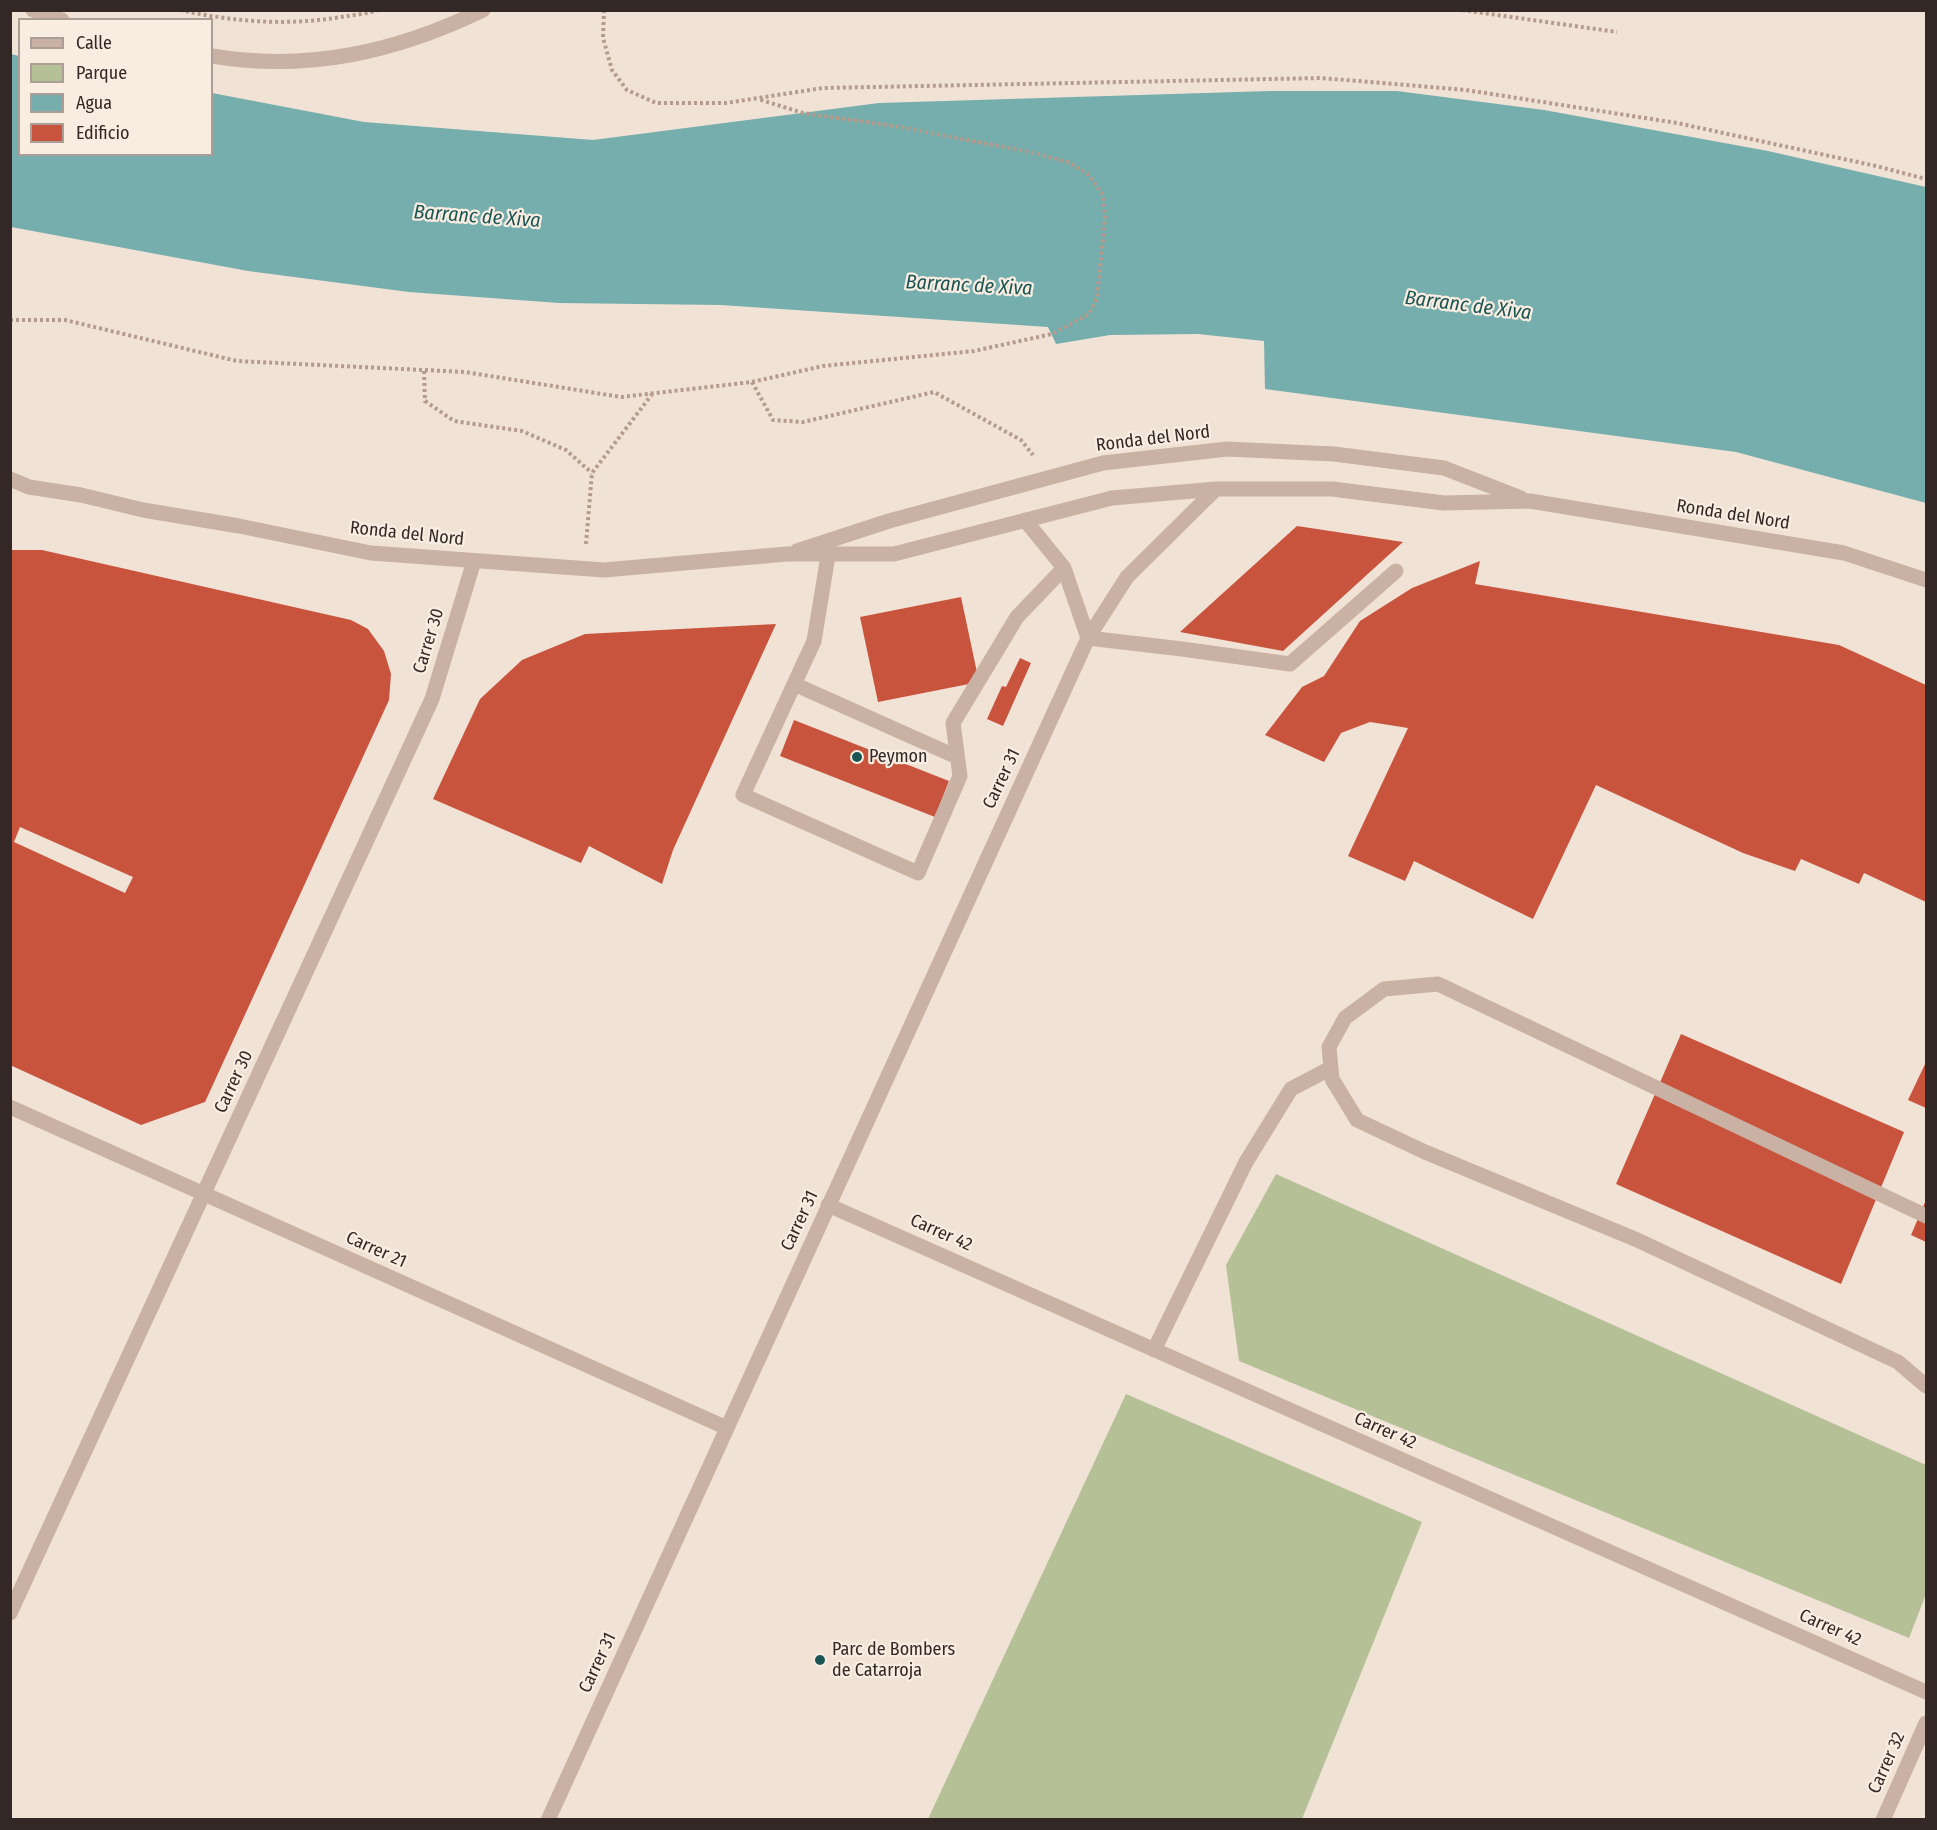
<!DOCTYPE html>
<html>
<head>
<meta charset="utf-8">
<style>
	body { margin:0 }
	#map { position:relative; width:1937px; height:1830px; overflow:hidden; background:#f1e2d6; font-family:"Fira Sans Condensed",sans-serif }
	canvas { display:block }
	.frame { position:absolute; inset:0; border:12px solid #332825; pointer-events:none }
	.legend { position:absolute; left:18px; top:18px; width:195px; height:138px; box-sizing:border-box; background:#f9ede2; border:2px solid #aa9e96; margin:0; padding:8px 10px; list-style:none; font-size:18px; color:#332825 }
	.legend li { display:flex; align-items:center; gap:12px; height:30px }
	.legend b { width:30px; border:2px solid #aa9e96 }
</style>
</head>
<body>
<div id="map">
<canvas width="1937" height="1830"></canvas>
<div class="frame"></div>
<ul class="legend">
<li><b style="height:8px;background:#c9b1a3"></b>Calle</li>
<li><b style="height:16px;background:#b5c097"></b>Parque</li>
<li><b style="height:16px;background:#75aeac"></b>Agua</li>
<li><b style="height:16px;background:#c8543d"></b>Edificio</li>
</ul>
</div>
<script>
const context = document.querySelector('canvas').getContext('2d');
context.lineJoin = 'round';
function fill(path, color) { context.fillStyle = color; context.fill(path, 'evenodd'); }
function strokePath(path, color, width, dash) { context.strokeStyle = color; context.lineWidth = width; context.lineCap = dash ? 'butt' : 'round'; context.setLineDash(dash || []); context.stroke(path); }
function write(font, color, halo, rows, align = 'center') {
  context.font = font + ' "Fira Sans Condensed",sans-serif'; context.lineWidth = 4.5; context.setLineDash([]); context.textBaseline = 'middle'; context.strokeStyle = halo; context.fillStyle = color; for (const [text, x, y, turn = 0] of rows) {
    context.save(); context.translate(x, y); context.rotate((+turn || 0) * Math.PI / 180); context.textAlign = isNaN(turn) ? turn : align; if (halo) context.strokeText(text, 0, 0); context.fillText(text, 0, 0); context.restore();
  }
}
const green = new Path2D(`
	M1276,1174L1926,1465V1594L1909,1638L1239,1361L1226,1265Z
	M1126,1394L1422,1522L1302,1819H928Z`);
const water = new Path2D(`
	M11,54L19,56L20,154H212V93L364,122L593,140L879,103L1270,91H1397L1544,110L1768,151L1926,187V503L1736,452L1265,389L1264,341L1198,334L1110,335L1056,344L1048,327L721,305L559,303L409,292L248,271L11,227Z`);
const building = new Path2D(`
	M1297,526L1403,542L1283,651L1180,632Z
	M10,550H42L351,620L368,629L384,651L391,674L389,700L205,1102L141,1125L10,1065ZM20,827L133,877L125,893L14,842Z
	M1480,561L1475,584L1839,645L1926,685V902L1864,873L1859,884L1801,859L1795,871L1743,853L1596,785L1533,919L1414,861L1405,881L1348,856L1408,728L1370,722L1341,733L1324,762L1265,735L1302,687L1324,676L1360,621L1412,588Z
	M961,597L979,682L878,702L860,617Z
	M776,624L673,850L662,884L589,846L581,863L433,799L480,699L522,660L585,634Z
	M1020,658L1031,663L1003,726L987,719L1002,686L1006,687Z
	M794,720L949,781L935,817L780,756Z
	M1681,1034L1904,1132L1841,1284L1616,1184Z
	M1926,1062V1108L1908,1100Z
	M1926,1200V1242L1911,1235Z`);
const path = new Path2D(`
	M180,10C235,22 286,26 341,17C353,15 366,14 378,10
	M604,10L603,38L612,70L627,90L656,103H726L823,88L1321,78L1466,90L1677,123L1876,166L1926,179
	M1462,10L1617,32
	M10,320H65L237,361L465,372L621,397L752,382L823,366L974,351L1052,334L1089,314L1097,298L1105,218L1103,195L1089,175L1070,163L1039,154L900,127L803,113L758,99
	M424,371L425,401L454,421L522,431L566,450L592,473
	M752,382L773,420L803,422L934,392L1021,440L1033,455
	M586,544L592,473L653,393`);
const minor = new Path2D(`
	M33,10L62,20
	M212,56C308,72 396,52 483,10
	M10,479L29,487L81,495L143,510L239,526L371,553L604,570L787,554H894L1112,498L1216,489H1332L1444,503L1530,501L1844,553L1926,580
	M1025,520L1064,568L1088,638
	M797,551L889,521L1103,463L1227,449L1334,454L1444,468L1521,498
	M828,556L814,641L743,795L918,873L960,776L953,723L1017,617L1064,568
	M1088,638L1182,649L1290,664L1396,571
	M794,684L957,757
	M10,1107L727,1428
	M828,1205L1926,1692
	M1926,1216L1438,984L1384,989L1345,1018L1329,1047L1332,1079L1357,1120L1425,1152L1635,1239L1898,1362L1926,1386
	M1154,1350L1246,1162L1291,1089L1331,1068
	M10,1613L432,699L474,561
	M548,1820L1088,638L1127,577L1216,489
	M1883,1820L1926,1723`);
const markers = [
	[857,757,6,"#1a5554"],
	[820,1660,6,"#1a5554"]
];
const streetNames = [
	["Ronda del Nord",1153,439,-7],
	["Ronda del Nord",1733,515,9],
	["Ronda del Nord",407,534,6],
	["Carrer 30",429,641,-73],
	["Carrer 31",1002,779,-65],
	["Carrer 30",234,1082,-65],
	["Carrer 31",800,1221,-65],
	["Carrer 42",941,1233,24],
	["Carrer 21",376,1250,24],
	["Carrer 42",1385,1431,24],
	["Carrer 42",1830,1628,24],
	["Carrer 31",598,1663,-65],
	["Carrer 32",1887,1763,-66]
];
const poiNames = [
	["Peymon",869,757],
	["Parc de Bombers",832,1650],
	["de Catarroja",832,1671]
];
const waterNames = [
	["Barranc de Xiva",477,217,4],
	["Barranc de Xiva",969,286,3],
	["Barranc de Xiva",1468,306,7]
];
fill(green, '#b5c097');
fill(water, '#75aeac');
fill(building, '#c8543d');
strokePath(path, '#b49b8d', 4, [3, 3]);
strokePath(minor, '#c9b1a3', 15);
for (const [x, y, r, color] of markers) { const dot = new Path2D(); dot.arc(x, y, r, 0, 2 * Math.PI); context.fillStyle = color; context.fill(dot); strokePath(dot, '#f9ede2', 2); }
write('18px', '#332825', '#f9ede2', streetNames);
write('18px', '#332825', '#f9ede2', poiNames, 'left');
write('italic 20px', '#1a5554', '#f9ede2', waterNames);
</script>
</body>
</html>
